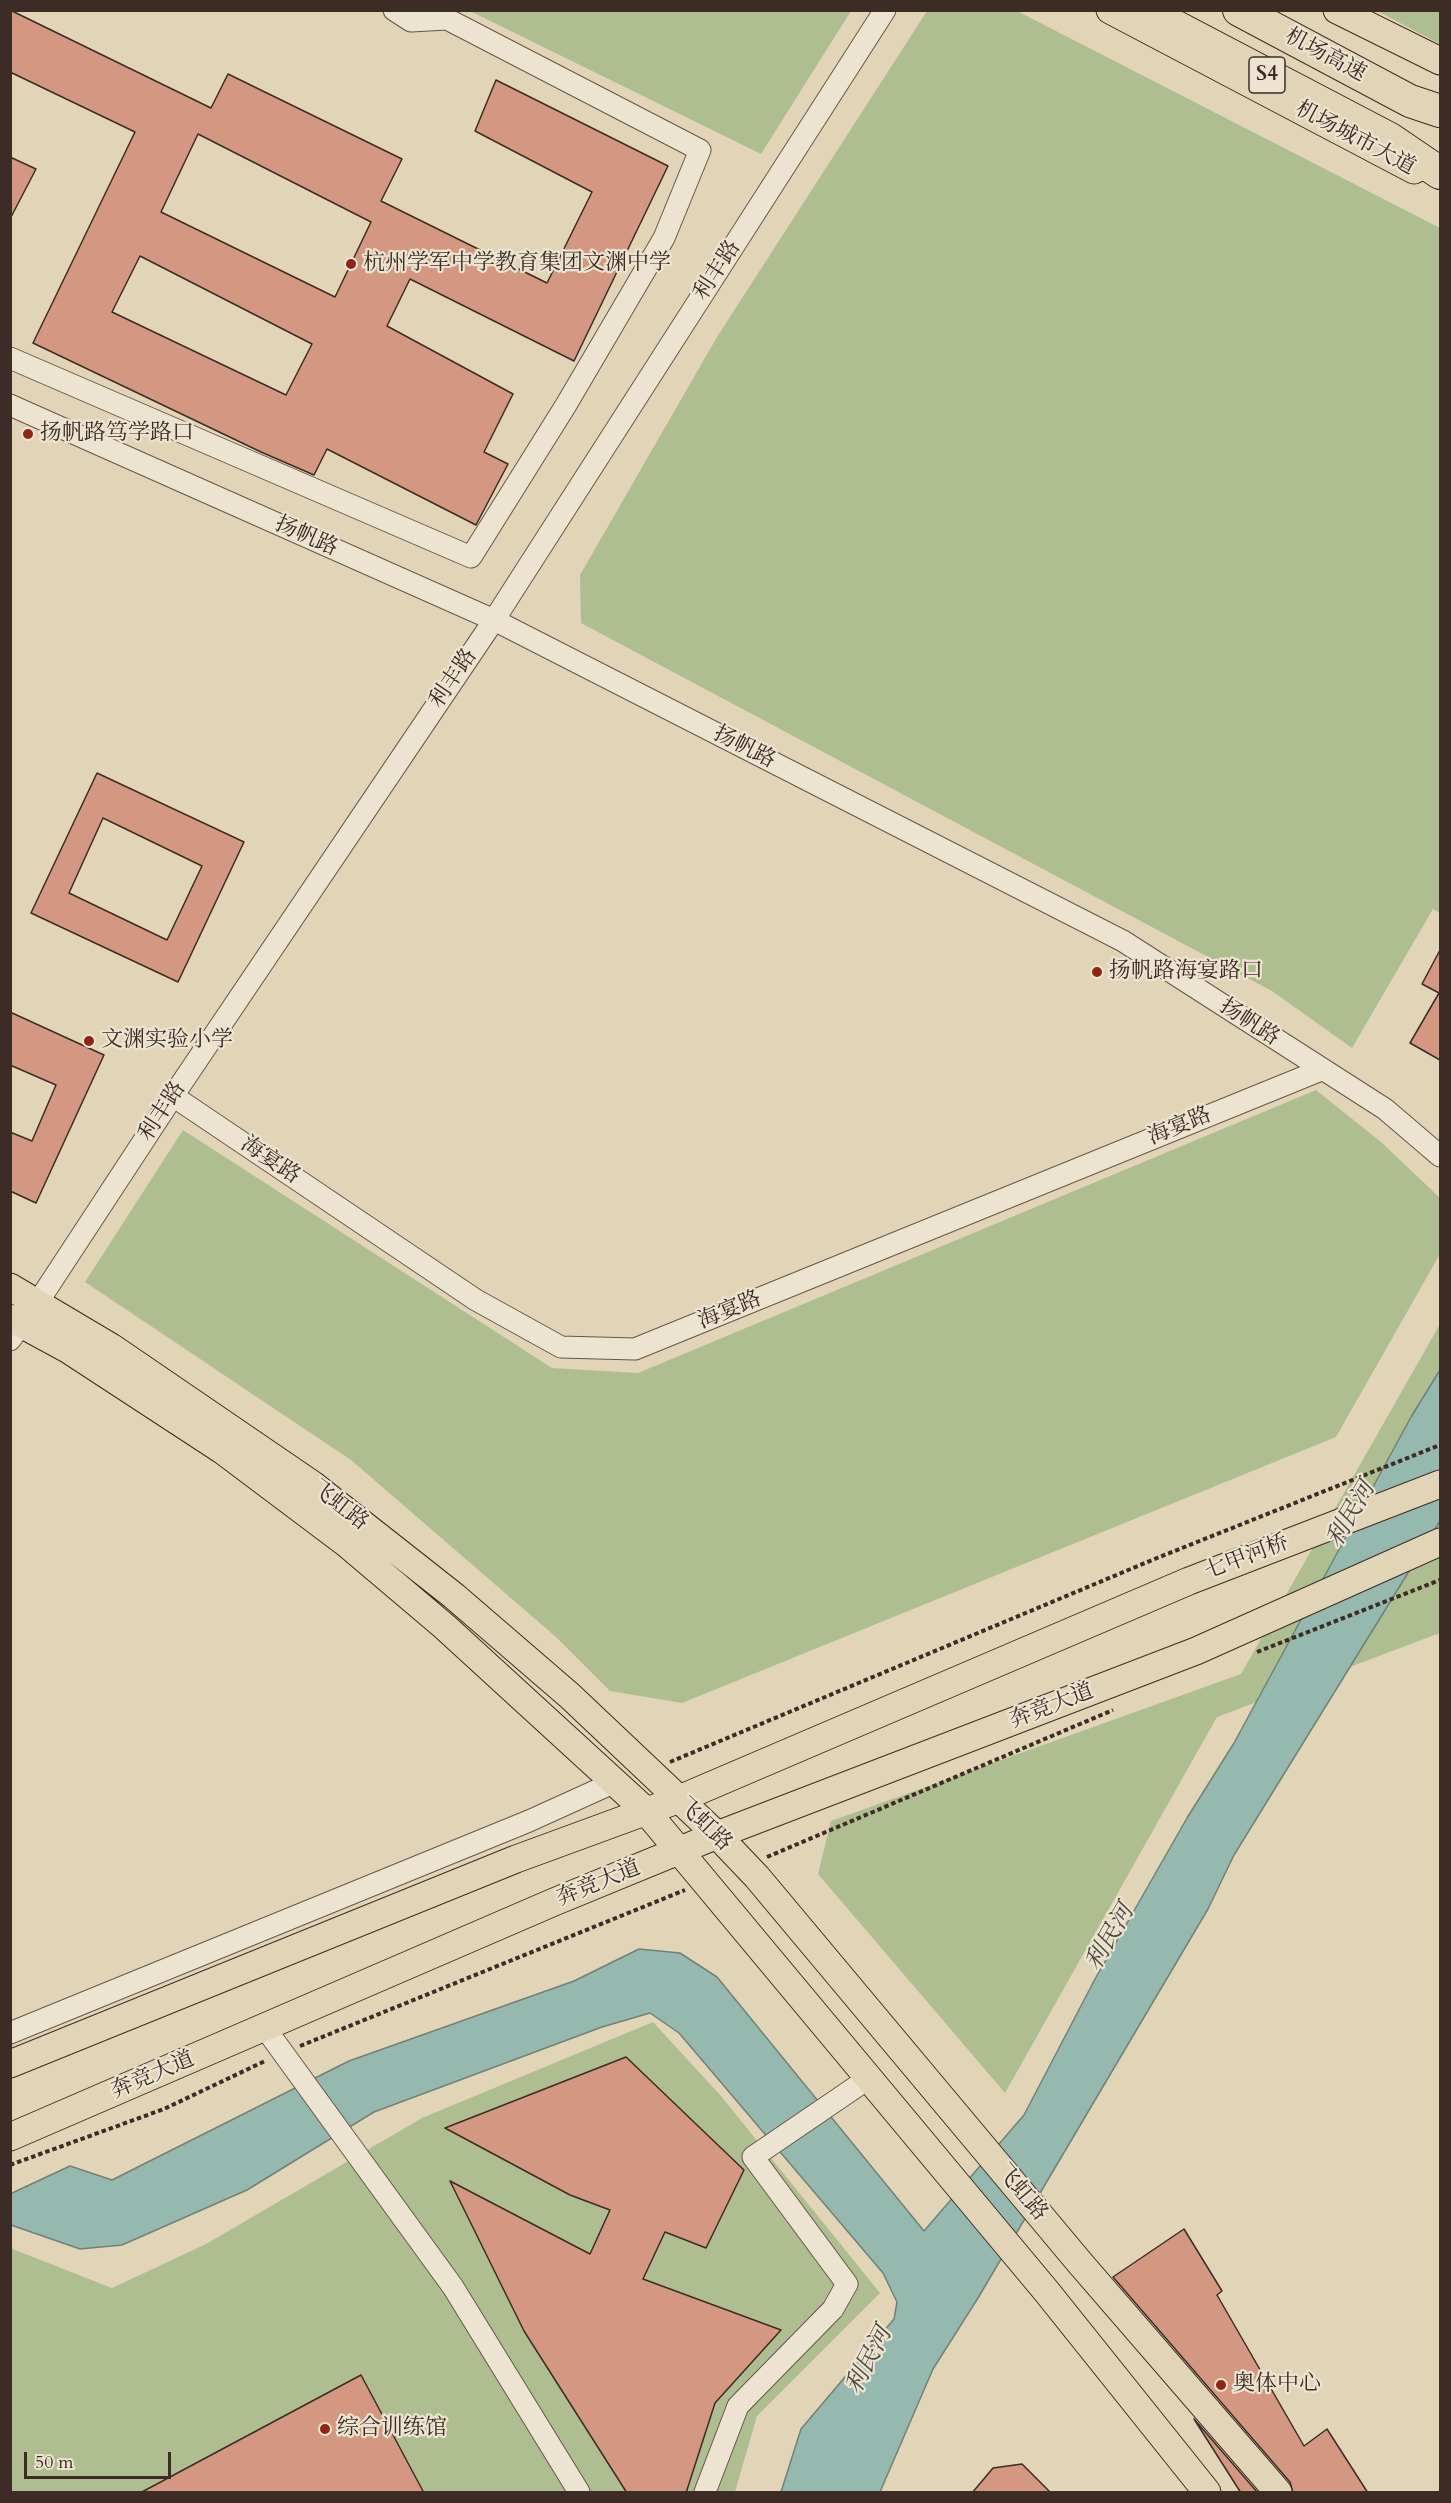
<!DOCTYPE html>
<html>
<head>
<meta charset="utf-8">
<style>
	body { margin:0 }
	#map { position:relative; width:1451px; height:2503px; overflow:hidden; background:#e2d5b7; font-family:Cardo,serif }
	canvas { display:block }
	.frame { position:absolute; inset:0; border:12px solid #3c2c25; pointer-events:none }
	.scale { position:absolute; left:24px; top:2452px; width:147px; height:27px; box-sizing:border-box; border:3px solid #3c2c25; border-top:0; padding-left:8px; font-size:18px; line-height:21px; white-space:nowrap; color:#3c2c25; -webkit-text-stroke:4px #ece4d0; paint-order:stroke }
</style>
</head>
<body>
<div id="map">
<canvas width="1451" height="2503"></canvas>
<div class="frame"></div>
<div class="scale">50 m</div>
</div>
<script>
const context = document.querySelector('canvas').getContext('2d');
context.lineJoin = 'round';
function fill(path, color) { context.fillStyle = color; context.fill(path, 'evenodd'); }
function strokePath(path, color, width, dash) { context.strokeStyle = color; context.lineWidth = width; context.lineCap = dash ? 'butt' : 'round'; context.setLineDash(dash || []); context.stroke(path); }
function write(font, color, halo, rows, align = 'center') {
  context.font = font + ' Cardo,"Noto Serif SC",serif'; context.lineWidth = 4.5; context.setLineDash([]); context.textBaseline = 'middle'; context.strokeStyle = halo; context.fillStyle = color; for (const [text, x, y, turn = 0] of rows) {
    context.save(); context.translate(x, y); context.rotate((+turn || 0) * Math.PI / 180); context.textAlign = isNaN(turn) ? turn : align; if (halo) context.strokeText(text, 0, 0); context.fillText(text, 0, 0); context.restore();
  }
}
const green = new Path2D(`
	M470,11H851L761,154Z
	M927,11H1017L1440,228V913L1433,909L1352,1048L1272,991L581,623L580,575L717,337Z
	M1377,11H1440V44Z
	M1316,1090L1381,1142L1440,1198V1254L1336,1437L682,1703L610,1691L556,1637L351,1460L85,1282L183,1130L552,1368L638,1373Z
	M1440,1324V1633L1217,1717L1005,2093L818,1874L831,1821L1241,1674Z
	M653,2022L721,2096L880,2293L757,2416L735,2492H11L10,2248L112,2288L206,2244L422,2118Z`);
const water = new Path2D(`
	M1440,1370V1521L1234,1855L1208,1909L978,2298L933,2369L880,2492H781L801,2429L894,2319L897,2302L883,2273L679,2033L650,2013L602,2027L374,2112L247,2190L122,2245L80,2249L11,2225L10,2194L70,2166L112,2180L349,2061L574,1981L639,1949L680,1953L717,1977L924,2231L1024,2115L1095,1979L1187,1818L1234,1743L1411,1417Z`);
const building = new Path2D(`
	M10,10L211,108L228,74L402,159L381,201L547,283L592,192L475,131L496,80L668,166L574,361L410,279L387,326L513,394L484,452L508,464L476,525L327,449L314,475L261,452L33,343L135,132L10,72ZM198,134L371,222L335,297L161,212ZM140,256L312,344L286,395L112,312Z
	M10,157L36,169L10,219Z
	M97,773L244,842L178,982L31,913ZM103,818L202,866L167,940L69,893Z
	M1440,950V1060L1410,1043L1439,993L1422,984Z
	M10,1012L104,1055L36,1203L10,1191V1132L32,1141L56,1085L10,1065Z
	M626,2057L744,2170L706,2248L665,2232L643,2279L781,2330L715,2403L686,2493H627L524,2331L450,2181L590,2254L610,2210L570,2195L445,2128Z
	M1184,2229L1222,2291L1217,2295L1304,2446L1327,2429L1368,2493H1293L1290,2482L1113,2277Z
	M361,2375L424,2493H140Z
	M1194,2419L1258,2493H1241Z
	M1022,2464L1051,2493H972L993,2468Z`);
const path = new Path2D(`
	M1257,1652L1440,1580
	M670,1762L1157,1558L1440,1445
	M767,1857L1113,1710
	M300,2046L685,1890
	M10,2165L164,2109L265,2061`);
const minor = new Path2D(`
	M10,358L471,557L566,405L664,238L700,150L447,19L411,21L394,10
	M10,405L494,620L1123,941L1385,1109L1440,1156
	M173,1096L476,1300L561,1347L635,1349L1321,1070
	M10,1340L38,1302L173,1096L494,620L885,10
	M265,2028L453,2287L579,2492
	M10,2033L529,1821L615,1782
	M705,2492L738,2406L833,2309L847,2284L753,2157L869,2078`);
const major = new Path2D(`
	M1110,10L1414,170
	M1337,10L1440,61
	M10,1287L111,1347L313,1485L454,1596L570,1696L717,1835L757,1877L1080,2263L1278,2492
	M10,1318L69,1350L222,1450L347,1544L445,1627L646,1811L1047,2292L1207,2492
	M10,2064L516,1859L677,1800L1189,1581L1440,1484
	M10,2137L554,1902L717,1835L1196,1651L1440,1542`);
const highway = new Path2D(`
	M1144,10L1390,139L1440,173
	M1239,10L1410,101L1440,111`);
const markers = [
	[351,264,6,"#8f2418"],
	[28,434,6,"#8f2418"],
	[1097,972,6,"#8f2418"],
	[89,1041,6,"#8f2418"],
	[1221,2385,6,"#8f2418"],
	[325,2429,6,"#8f2418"]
];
const shields = [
	[1267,75,36]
];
const shieldNames = [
	["S4",1267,75]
];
const streetNames = [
	["机场高速",1325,56,28],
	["机场城市大道",1355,139,28],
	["利丰路",718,271,-57],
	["扬帆路",306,537,24],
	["利丰路",454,679,-56],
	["扬帆路",744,748,27],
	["扬帆路",1249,1023,33],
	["利丰路",163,1112,-57],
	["海宴路",1180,1127,-22],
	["海宴路",270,1161,34],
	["海宴路",730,1311,-22],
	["飞虹路",339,1506,38],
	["七甲河桥",1247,1558,-21],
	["奔竞大道",1052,1707,-21],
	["飞虹路",704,1825,44],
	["奔竞大道",599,1884,-22],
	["奔竞大道",153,2076,-23],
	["飞虹路",1021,2193,50]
];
const poiNames = [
	["杭州学军中学教育集团文渊中学",363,264],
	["扬帆路笃学路口",40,434],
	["扬帆路海宴路口",1109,972],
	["文渊实验小学",101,1041],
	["奥体中心",1233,2385],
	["综合训练馆",337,2429]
];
const waterNames = [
	["利民河",1352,1515,-60],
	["利民河",1111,1938,-60],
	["利民河",870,2361,-63]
];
fill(green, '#afbe91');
fill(water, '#95b9ae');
strokePath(water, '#718177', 1.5);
fill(building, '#d49782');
strokePath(building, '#3c2c25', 1.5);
strokePath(minor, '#66564a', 23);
strokePath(major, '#3c2c25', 29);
strokePath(highway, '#3c2c25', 34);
strokePath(path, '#3c2c25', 4, [4.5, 3]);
strokePath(minor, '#ece4d0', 21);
strokePath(major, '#e2d5b7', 27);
strokePath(highway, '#e2d5b7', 32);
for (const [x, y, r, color] of markers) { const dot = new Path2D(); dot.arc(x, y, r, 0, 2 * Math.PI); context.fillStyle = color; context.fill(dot); strokePath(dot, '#ece4d0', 2); }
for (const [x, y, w] of shields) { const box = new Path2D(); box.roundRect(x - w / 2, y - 18, w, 36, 4.5); context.fillStyle = '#ece4d0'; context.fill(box); strokePath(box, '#3c2c25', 1.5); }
write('bold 21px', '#3c2c25', null, shieldNames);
write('22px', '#3c2c25', '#ece4d0', streetNames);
write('22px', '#3c2c25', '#ece4d0', poiNames, 'left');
write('italic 24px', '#4e4840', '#ece4d0', waterNames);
</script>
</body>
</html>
